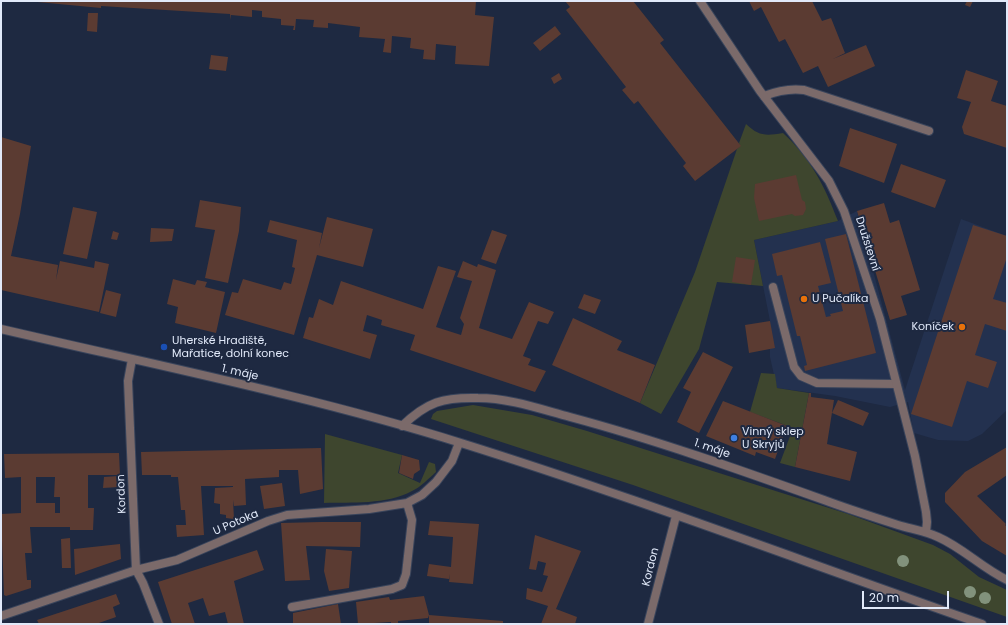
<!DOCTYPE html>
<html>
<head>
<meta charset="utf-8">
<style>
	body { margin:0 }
	#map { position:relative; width:1008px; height:625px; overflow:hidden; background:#1e2941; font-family:Poppins,sans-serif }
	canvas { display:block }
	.frame { position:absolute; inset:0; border:2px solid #e1e9f9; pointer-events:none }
	.scale { position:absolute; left:862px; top:591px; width:87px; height:18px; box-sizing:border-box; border:2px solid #e1e9f9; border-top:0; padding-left:5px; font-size:12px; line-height:14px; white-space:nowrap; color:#e1e9f9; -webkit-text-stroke:3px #1e2941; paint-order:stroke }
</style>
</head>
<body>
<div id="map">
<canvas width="1008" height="625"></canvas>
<div class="frame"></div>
<div class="scale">20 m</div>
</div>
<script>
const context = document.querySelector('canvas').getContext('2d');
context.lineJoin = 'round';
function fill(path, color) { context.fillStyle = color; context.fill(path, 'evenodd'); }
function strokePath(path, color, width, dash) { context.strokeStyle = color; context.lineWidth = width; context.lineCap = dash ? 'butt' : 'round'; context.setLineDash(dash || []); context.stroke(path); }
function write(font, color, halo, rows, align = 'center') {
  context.font = font + ' Poppins,sans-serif'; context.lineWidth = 4; context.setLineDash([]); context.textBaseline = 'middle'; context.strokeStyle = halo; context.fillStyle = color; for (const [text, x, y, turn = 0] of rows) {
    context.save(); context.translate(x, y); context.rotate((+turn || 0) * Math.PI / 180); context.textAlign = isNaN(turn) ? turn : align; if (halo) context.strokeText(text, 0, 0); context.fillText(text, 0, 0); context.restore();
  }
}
const built = new Path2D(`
	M857,211L905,390L961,219L1007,236V410L982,434L968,441L938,440L914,433L908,402L890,407L835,396L777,388L770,357V321L754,240L838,221Z`);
const green = new Path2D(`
	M746,124C759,136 765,136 783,133C812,160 824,185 838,221L754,240L763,286L717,282L699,349L661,414L640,403L695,272L737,149L740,146L739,143Z
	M761,373L775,374L777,388L809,393L795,467L780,463L793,428L750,412Z
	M473,405L532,415L587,431L848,514L933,545L950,554L979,577L1007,590V617L633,485L431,419L433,414L437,411Z
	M325,434L402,455L398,473L420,483L429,462L435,464L436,472C429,478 421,487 412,491C386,505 352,502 324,503Z`);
const building = new Path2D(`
	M27,1H476L475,15L494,17L489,66L455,64L456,46L436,44L435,60L423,59L424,50L410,48L411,38L392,36L391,53L383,52L385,39L359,37L360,27L328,23V28L313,27L314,20L296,19L295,30H293L294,26L281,25V19L262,17V11L252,10V17L231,15V20L230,14L101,6V8Z
	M565,1H633L664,40L660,43L741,146L695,181L683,166L686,163L658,127L638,101L634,104L622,90L626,87L566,10L570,7Z
	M749,1H812L822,21L831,18L845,53L833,59L866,45L875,66L828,87L818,66L803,73L785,39L779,42L761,7L754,11Z
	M967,1H973L970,7L965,5Z
	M88,13H98L97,32L87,31Z
	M555,26L561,34L540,51L533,43Z
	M211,55L228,57L226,71L209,69Z
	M966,70L998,81L991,101L1007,106V148L964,134L962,127L971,102L957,98Z
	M559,73L562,79L554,84L551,78Z
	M850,128L897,144L884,183L839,166Z
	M1,137L31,146L20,214L11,256L58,265L56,280L60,261L94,268L95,261L109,264L99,312L1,290Z
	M901,164L946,180L935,208L891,192Z
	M796,175L802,200L805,202L806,209L803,215L795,216L792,214L759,221L754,198L755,184Z
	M200,200L241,207L239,231L228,283L205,278L215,230L195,227Z
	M884,203L890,223L899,220L920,290L901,296L907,315L890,320L857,211Z
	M73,207L97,212L87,259L63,254Z
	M327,217L373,229L363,267L317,255L294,335L225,315L232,292L238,293L243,279L281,290L284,282L291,284L295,268L292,267L297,240L267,232L270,220L322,233L319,248Z
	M973,225L1007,236V257L993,299L1007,303V331L985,324L975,355L997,362L988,388L967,381L952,427L911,414Z
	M151,228L174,229L172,241L150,242Z
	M492,230L507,235L496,264L481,259Z
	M113,231L119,233L117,240L111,239Z
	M846,234L876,353L805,371L804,366L807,365L800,336H797L782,275L777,276L772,254L820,242L831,283L818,286L826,317L831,316L830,314L843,311L825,239Z
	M736,257L755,260L751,285L732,282Z
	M463,261L477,267L478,264L496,270L479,328L512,339L529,302L554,312L548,324L538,321L523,356L531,359L528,365L546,371L535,392L410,350L415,335L381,325L382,320L367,315L363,331L377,335L370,359L303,338L309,317L313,318L319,299L333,305L341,281L423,309L438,266L456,271L436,327L461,335L464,324L460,318L472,281L457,277Z
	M173,279L195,285L197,280L207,282L205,287L225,292L216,333L175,323L178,307L167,304Z
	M106,290L121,294L116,317L100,313Z
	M584,294L601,300L595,314L578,308Z
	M573,318L622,341L617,350L655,365L640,403L552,365Z
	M770,321L775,348L749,353L745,325Z
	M703,352L733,367L699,433L677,422L691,392L683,388Z
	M809,393H811V397L834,400L827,444L857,452L850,481L795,467Z
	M838,400L869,413L863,426L832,413Z
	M723,401L787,426L775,459L756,452L755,456L706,436Z
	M1007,447V475L977,496L1006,524L1005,525L1007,527V556L982,541L945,502V493L965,472Z
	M321,448L323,489L300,494L298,470H279V477L245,479L246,505L234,506L233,500L234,519L226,518V515L220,514V504L214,503L215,488L233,487V486H201L204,535L177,537L176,525H186L185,510H181L178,477H171V475H142L141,452Z
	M119,453L120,475H88V508H94L93,530H70V527H30L32,553H25L27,580H31V588L6,596L4,595L1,514L21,513V477L5,478L4,454ZM36,477H55L54,497H60V513H55V503H36Z
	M402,455L419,460L420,470L414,474L413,479L399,473Z
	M119,476V487L103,488L104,477Z
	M282,483L285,506L264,509L260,486Z
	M430,521L479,524L473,584L449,582L450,574L449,579L427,576L429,564L451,567L453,537L428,535Z
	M321,522H361L360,547L306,546L310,580L285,581L281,523Z
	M535,535L581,551L556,609L577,617L575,624H541L548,606L526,599L527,588L542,592L548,576L543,575L546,563L538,561L536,570L529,569Z
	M70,538L71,568H62L61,539Z
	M120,544L121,559L75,575L74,549Z
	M326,549L352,551L349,588L329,591L324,571Z
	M257,550L264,570L234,581L244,624H228L225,612L209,616L203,598L188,603L195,624H172L158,582Z
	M116,594L120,604L113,607L116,617L96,624H39L37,620Z
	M424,596L429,615L503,621V624H429V615L428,618L398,621V624H391V622L358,624L356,602L389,597L390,600Z
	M338,604L341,624H293V613Z`);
const service = new Path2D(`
	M764,96C777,91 790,88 804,90L929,131
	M773,287L794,367L801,376L817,383L896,384`);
const minor = new Path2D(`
	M700,1L760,91L829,181L844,211L880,319L915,456L926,512L927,522L926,532
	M1,329C155,365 310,396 461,443C637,498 809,564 982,624
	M132,359L128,381L136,570L143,583L159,624
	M402,426C427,402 443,397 478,398C509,398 540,409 570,417C656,440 740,470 824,500C848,509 873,517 898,525C911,529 925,531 938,537C963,548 982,568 1007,580
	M292,607L392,589L402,585L406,574L412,520L407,503
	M1,616L136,570L177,560L268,521L287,515L369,509L407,503L422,495L436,482L452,461L459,443
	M648,624L676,516`);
const trees = [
	[903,561],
	[970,592],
	[985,598]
];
const markers = [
	[804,299,4,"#e8710a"],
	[962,327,4,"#e8710a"],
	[164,347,4,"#1a4fb4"],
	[734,438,4,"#3f7fe0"]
];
const streetNames = [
	["Družstevní",867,244,72],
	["1. máje",240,373,13],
	["1. máje",712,449,19],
	["Kordon",122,494,-92],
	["U Potoka",236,523,-23],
	["Kordon",651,567,-76]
];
const poiNames = [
	["U Pučalíka",812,299],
	["Koníček",954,327,"right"],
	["Uherské Hradiště,",172,341],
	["Mařatice, dolní konec",172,354],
	["Vinný sklep",742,432],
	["U Skryjů",742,445]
];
fill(built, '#23314f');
fill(green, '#3e462e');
fill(building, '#5b3b32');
strokePath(service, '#39445b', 10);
strokePath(minor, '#39445b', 10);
strokePath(service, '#7b6a6a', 8);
strokePath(minor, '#7b6a6a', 8);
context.fillStyle = '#82927c';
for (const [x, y] of trees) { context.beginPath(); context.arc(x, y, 6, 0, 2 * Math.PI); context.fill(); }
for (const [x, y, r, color] of markers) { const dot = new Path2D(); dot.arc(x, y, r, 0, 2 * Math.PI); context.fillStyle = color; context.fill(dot); strokePath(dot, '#1e2941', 1.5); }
write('11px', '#e1e9f9', '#1e2941', streetNames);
write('11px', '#e1e9f9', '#1e2941', poiNames, 'left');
</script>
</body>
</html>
